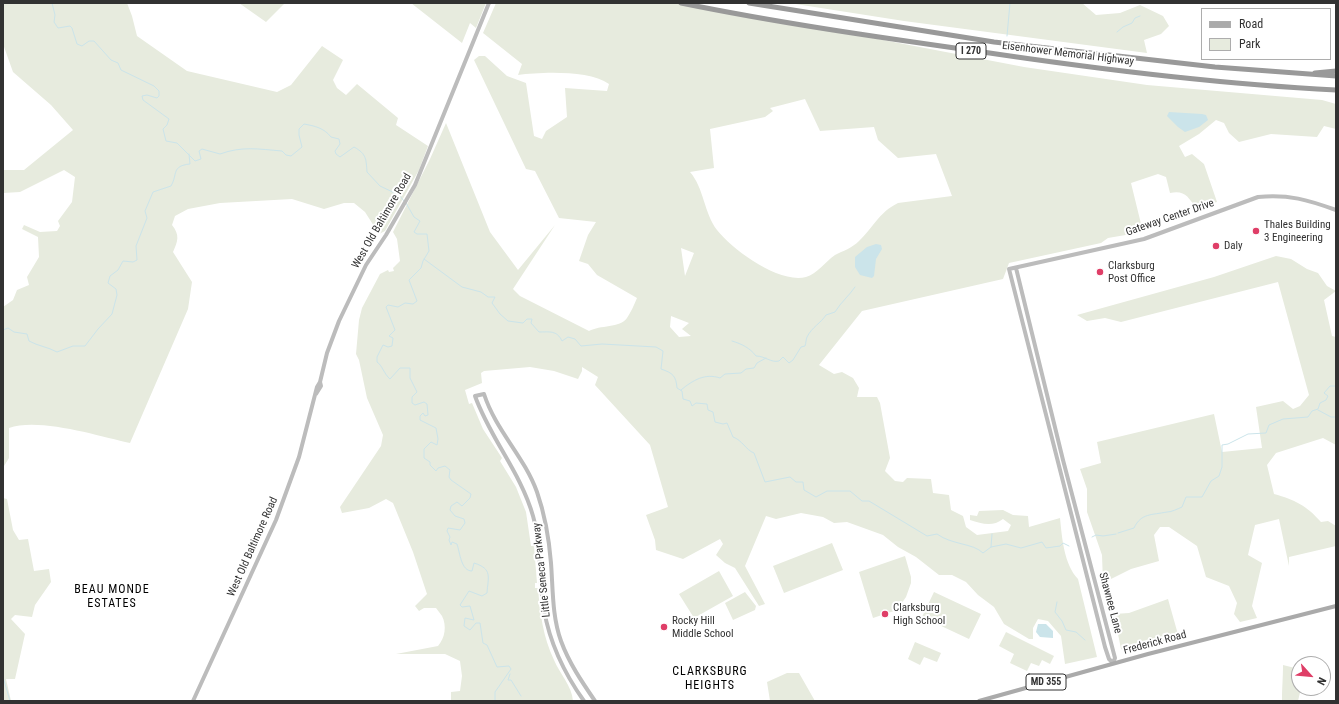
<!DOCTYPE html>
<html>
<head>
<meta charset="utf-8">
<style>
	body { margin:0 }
	#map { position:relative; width:1339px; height:704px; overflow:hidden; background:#fff; font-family:"Roboto Condensed",sans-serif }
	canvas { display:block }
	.frame { position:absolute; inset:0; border:4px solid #323232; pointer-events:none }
	.legend { position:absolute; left:1201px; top:8px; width:130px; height:52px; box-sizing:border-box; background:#fff; border:1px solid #adadad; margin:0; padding:5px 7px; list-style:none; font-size:12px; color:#323232 }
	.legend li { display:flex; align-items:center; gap:8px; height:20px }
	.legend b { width:20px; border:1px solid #adadad }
	.north { position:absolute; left:1291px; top:656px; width:40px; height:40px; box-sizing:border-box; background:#fff; border:1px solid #adadad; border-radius:50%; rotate:117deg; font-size:11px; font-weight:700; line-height:16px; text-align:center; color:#323232 }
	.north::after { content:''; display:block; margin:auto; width:14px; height:18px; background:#df3e67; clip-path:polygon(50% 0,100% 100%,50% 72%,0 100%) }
</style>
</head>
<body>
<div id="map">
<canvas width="1339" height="704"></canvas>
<div class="frame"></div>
<ul class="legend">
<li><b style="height:5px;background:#aaa"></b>Road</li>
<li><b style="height:11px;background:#e7ebde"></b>Park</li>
</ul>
<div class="north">N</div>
</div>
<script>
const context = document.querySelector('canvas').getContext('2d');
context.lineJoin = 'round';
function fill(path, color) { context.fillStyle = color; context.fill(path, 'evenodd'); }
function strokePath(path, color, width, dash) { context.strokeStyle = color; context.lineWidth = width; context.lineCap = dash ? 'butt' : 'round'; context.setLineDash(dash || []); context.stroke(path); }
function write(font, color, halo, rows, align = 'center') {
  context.font = font + ' "Roboto Condensed",sans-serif'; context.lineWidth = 4; context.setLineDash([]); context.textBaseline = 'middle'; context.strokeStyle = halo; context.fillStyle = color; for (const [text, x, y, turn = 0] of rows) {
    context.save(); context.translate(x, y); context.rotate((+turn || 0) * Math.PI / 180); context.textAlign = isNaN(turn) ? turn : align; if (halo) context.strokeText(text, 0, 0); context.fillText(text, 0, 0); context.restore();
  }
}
const green = new Path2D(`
	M3,3H127L132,16L137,36L187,71L277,92L291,85L322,46L343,60L333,80L337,88L346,95L357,84L398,118L396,125L428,146L419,170L385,231L379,234L365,212L354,203H344L324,209L292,199L220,203L188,209L175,216L172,225C180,235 178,241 173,252L192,282L188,309L130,443C99,436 38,417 9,428V458L4,466L3,498L7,499L13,530L19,540L28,539L34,571L49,569L51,582L35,605L32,617L15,615L11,619L25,634L15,679H6L11,701H3V307L13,300L17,290L29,285L27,277L39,257L38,237L22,229L24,225L40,232L57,231L60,226L58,221L72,202L75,177L64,170L20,192L3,193V170H24L73,130L51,105L13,72L3,44Z
	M239,3H285L266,22Z
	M411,3H486L476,28L470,23L462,43Z
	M496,3H690L1024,67L1147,85L1322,100L1336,104V129L1324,126L1317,137L1271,134L1239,142L1229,133L1224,123L1216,120L1199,134L1179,146L1185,157L1192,154L1204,164L1217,202L1196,208C1188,197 1185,190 1170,193L1166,177L1158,174L1131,183L1143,232L1108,238L1101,243L1009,263L1003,279L862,311L819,365L834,374L842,372L853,378L859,388L857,397H877L880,403L890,458L885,471L895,481L903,482L907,478L931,479L933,493L949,495L951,510L963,516L966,527L977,535L1008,531L1011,525L1003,519C993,527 982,524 970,520V515L977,516L979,511L1003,510L1013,515L1028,516L1029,527L1060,518C1062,538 1064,564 1078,579L1097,657L1065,664L1061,636L1048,621L1038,619L1033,628V639H1029L1004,624L994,607L978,595L966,582L952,575H939L916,557L898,547L883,535L847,522L834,523L823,517L801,513L776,519L766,516L745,566L765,604L759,606L735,568L725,563L716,555L723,544L720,539L683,559L656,550L655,540L646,515L668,507L650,445L595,385L598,377L582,367V371L578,379L554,371L530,367L484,371L481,373L482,383L465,390L469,404L472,403L483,429L502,458L500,461L516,487L526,512L531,546H534L537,583H535V588H538C540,613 543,637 554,660C560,674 572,686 573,701H451V692L460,691L462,676L460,661L445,654H396L438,646C445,638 447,626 442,616C440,613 438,611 436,608H424L419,611L415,606L427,594L413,552L393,503L386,499L369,508L342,513L340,507L381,446L383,435L367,398L359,360L356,354L359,320L362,308L380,274L388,270L389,272L394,271L393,268L400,261L397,239L393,232L430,159L446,123L490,232L518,270L555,225L513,289L520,296L589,331C600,325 620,328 627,318C631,312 634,305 637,298L597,275L588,264L579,261L588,235L596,222L559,218L535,171L526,169L474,60L479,56H485L507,76L526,83L534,136L542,139L546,131L567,117L565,88L607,91L609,84C589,70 542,72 518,75L522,64L483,33ZM805,99L820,131L874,127L878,140L898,158L936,154L952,196L898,203C878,213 873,228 859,241C852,248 843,251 835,255C825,262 817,274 806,277C779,284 733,250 717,230C704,213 704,188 690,172L714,168L710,129L765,117L773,111L770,108ZM681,248L694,253L685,276ZM671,316L689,323L682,329L691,336L679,337L670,327Z
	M789,3H1082L1096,15L1120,13L1140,5L1163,16L1169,26L1161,34L1144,40L1147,53L904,21Z
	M1276,256L1291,259L1307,269L1318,273L1327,286L1336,291L1324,300L1332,336L1336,337V445L1323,438L1276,453L1267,465L1274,494C1295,500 1306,505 1321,522L1328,521L1336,526V546L1289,557V566L1279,519L1255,525L1248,555L1262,563L1252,606L1257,618L1240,622L1234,614L1237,603L1229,586L1206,577L1197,546L1169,527H1160L1154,535L1159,561L1131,569L1103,583L1102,555L1087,512V489L1080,469L1101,463L1097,442L1214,414L1222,452L1262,448L1256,407L1283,401L1293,409L1300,406L1309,395L1278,282L1121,322L1105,318L1087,321L1077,315L1214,277Z
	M832,543L843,570L784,593L773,566Z
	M905,556L911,577V583L906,597L897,610L873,618L859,572Z
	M719,571L733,596L694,618L679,594Z
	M745,592L756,606L755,610L733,620L725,603Z
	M934,592L981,614L969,639L922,617Z
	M1168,599L1179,638L1128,652L1121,649L1114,614L1129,613Z
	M1006,632L1054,656L1050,664L1042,660L1039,666L1031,663L1027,671L1010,663L1014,654L999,646Z
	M915,642L941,653L937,662L924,657L920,665L908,659Z
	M1283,665L1299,669V688H1301L1298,701H1280L1282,700C1282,688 1283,678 1283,665Z
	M787,673H799L815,701H770L767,682Z`);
const water = new Path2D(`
	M1169,112L1202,114L1206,115L1208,120L1199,127L1185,132L1178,127L1167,116Z
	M876,244L881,245L882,249L876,259L874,276L872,278L860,275L855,267V257L867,247Z
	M1038,624H1046L1053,631V638L1040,637L1036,632Z`);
const stream = new Path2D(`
	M52,3L55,15L54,22L58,28L70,26L72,28L77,44L82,46L89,41H94L111,60L118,63L121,70L154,86L159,91V96L157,98L147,95L142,96L143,100L169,119L167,125L163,129L166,141L177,143L195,161L201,159L199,151L202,149L220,154C242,146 258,149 282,151L286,155L291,156L302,147L299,135V129L304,124C315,126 324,128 331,137L339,139L340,144L335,151L336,154L340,157L354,147C367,154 366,160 367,172L380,186L399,195L404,201
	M1117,32L1123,27L1132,23L1135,18L1140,16
	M1007,36L1010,3
	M406,203L414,217L420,221L414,232L417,234H427L429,251L423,261L421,268L409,280L417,301L413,304L405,303L398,307L388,305L386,307L395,330L389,336L393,338L392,346L388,347L383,345L377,357V362C382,365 384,374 390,379L400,368H410V378L417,392L412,397V403L415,405L424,402L427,404L428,415L425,416L423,413L420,416V420L436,428L438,439L437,445L431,442L424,449V458L430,462V465L436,471L438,468L445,466L450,470L449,477L451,480L471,494L470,498L462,506L457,502L451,506L450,510L455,516L464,519L465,523L460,530L448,528L447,531L450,537L449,540L451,545L452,542L457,544C460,553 461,571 472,571L474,563C493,569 488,577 487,593L482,596L469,591L460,605L462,607L470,606L474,620L465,618L464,626L470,630L476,623H480L483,643L487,645L497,667L509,666L511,669L495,692V701
	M424,259L462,287L481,292L488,297H495L492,303L500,314L508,321L523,323L527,319H532L531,323L539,332C549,332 557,330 562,341L568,337L575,339L581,346L602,344L656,347L663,351L661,369C673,373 676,376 677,388L682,391L683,399L690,401L692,406L696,403L707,404L708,410L713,412L715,422L723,424L727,423L733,437C742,440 746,450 754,453L765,482L790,477L796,482H803L804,490L816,497L827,491H850L862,501H869L927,536L937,534C952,545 973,543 983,553L991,547L1006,544L1021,548L1042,542L1046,548L1060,546L1063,543L1069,546
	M3,330L8,328L14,332L27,334L29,341C38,346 48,347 57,352L73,346H85L98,329L112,314L117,295L116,289L108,283L110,276L118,270L123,261L133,262L137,260L136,246L147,218L145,211L153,192L171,186C178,174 171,166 190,164L189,154
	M732,341C742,344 750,348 756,356C765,356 771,363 779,361L783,357L789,363L793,360L801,347L805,346C806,343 806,339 807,337C812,327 821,323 826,315L835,312C841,302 849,296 855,287
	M681,390C693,380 705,373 720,378L725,374L741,373L746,369L754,368L757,363L766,358
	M1318,410L1331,417H1336
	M1118,533L1134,528C1141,513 1152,515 1167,512C1172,512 1177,509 1182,507L1186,497H1202L1211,481L1219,476L1222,467V445L1228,444L1248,434L1266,433L1269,425L1283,419L1308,417L1312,411L1318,409L1320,403L1326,400L1328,396L1324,393L1330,386H1336
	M1092,537L1096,535L1103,536L1116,534
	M991,547L992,534
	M3,600V601
	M1057,602L1055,612L1062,621L1066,630L1076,632L1085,640
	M510,674L508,680H511L521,696
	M3,677L10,701`);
const secondary = new Path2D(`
	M1016,268L1063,460L1115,658L1113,663L1109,659L1105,647L1009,269L1144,239L1258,197C1289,194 1308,200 1336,210
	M316,394L321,386L320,382L327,353L339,321L366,265L386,235L415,185L489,3
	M193,701L276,520L299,457L317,387L320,382
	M584,701C564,673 550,644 544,610C538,579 542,547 533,516C521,473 490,438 475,396L484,394C496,431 524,456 537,492C545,515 549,538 551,563C553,589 552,616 561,641C569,663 582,682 595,701`);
const primary = new Path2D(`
	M979,701L1148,654L1336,606`);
const highway = new Path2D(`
	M681,3C779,23 877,37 976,51C1096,69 1215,84 1336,90
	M749,3L994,42L1215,67L1336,76
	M1315,73L1336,71`);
const markers = [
	[1256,231,4,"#df3e67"],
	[1216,246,4,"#df3e67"],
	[1100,272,4,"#df3e67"],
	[885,614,4,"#df3e67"],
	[664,627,4,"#df3e67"]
];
const shields = [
	[971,51,30],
	[1046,682,40]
];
const shieldNames = [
	["I 270",971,51],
	["MD 355",1046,682]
];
const streetNames = [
	["Eisenhower Memorial Highway",1068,54,7],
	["Gateway Center Drive",1170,218,-19],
	["West Old Baltimore Road",382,221,-60],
	["West Old Baltimore Road",253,547,-66],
	["Little Seneca Parkway",542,570,-96],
	["Shawnee Lane",1110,603,75],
	["Frederick Road",1155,643,-15]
];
const poiNames = [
	["Thales Building",1264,225],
	["3 Engineering",1264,238],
	["Daly",1224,246],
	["Clarksburg",1108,266],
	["Post Office",1108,279],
	["Clarksburg",893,608],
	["High School",893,621],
	["Rocky Hill",672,621],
	["Middle School",672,634]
];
const neighbourhoodNames = [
	["BEAU MONDE",112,590],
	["ESTATES",112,604],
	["CLARKSBURG",710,672],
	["HEIGHTS",710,686]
];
fill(green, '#e7ebde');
fill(water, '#cbe4ea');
strokePath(stream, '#cbe4ea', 1);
strokePath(secondary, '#bcbcbc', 4);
strokePath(primary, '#aaa', 4);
strokePath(highway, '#999', 5);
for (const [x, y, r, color] of markers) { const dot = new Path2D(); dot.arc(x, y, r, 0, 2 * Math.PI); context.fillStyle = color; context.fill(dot); strokePath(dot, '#fff', 1.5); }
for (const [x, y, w] of shields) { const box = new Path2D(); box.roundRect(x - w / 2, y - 8, w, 16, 3); context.fillStyle = '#fff'; context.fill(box); strokePath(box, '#323232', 1); }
write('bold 10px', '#323232', null, shieldNames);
write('11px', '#323232', '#fff', streetNames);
write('11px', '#323232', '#fff', poiNames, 'left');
context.letterSpacing = '1px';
write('12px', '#000', '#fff', neighbourhoodNames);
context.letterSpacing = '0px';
</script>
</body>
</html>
